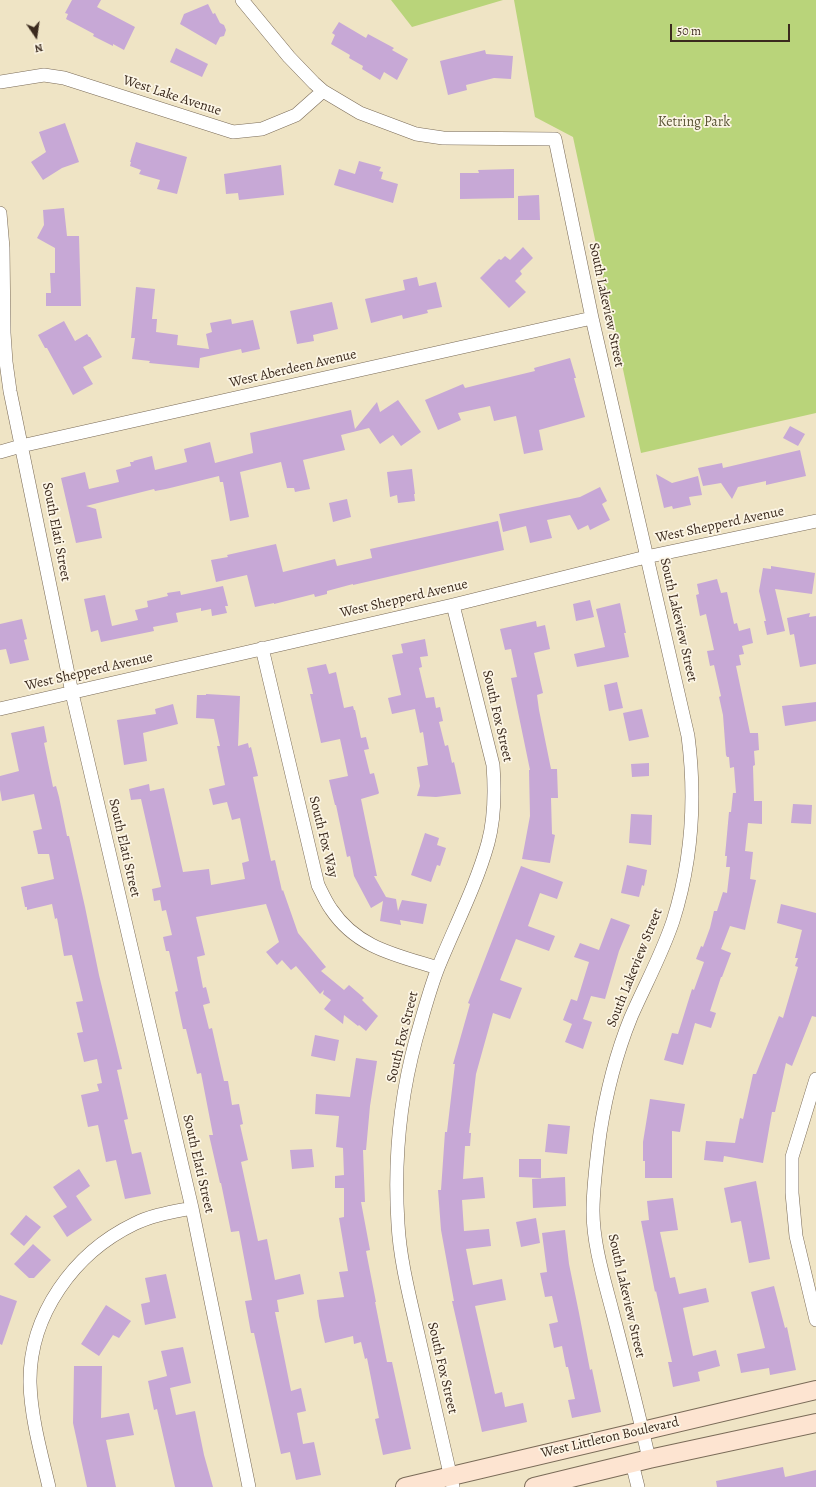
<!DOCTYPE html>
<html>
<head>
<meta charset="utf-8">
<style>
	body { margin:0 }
	#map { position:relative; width:816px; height:1487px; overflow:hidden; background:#efe4c5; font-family:Alegreya,serif }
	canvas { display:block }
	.north { position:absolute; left:16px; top:16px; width:40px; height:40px; -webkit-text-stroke:3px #fcf5e5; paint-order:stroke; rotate:167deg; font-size:11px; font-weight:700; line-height:16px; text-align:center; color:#3b2a1e }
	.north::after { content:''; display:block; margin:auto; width:14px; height:18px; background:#3b2a1e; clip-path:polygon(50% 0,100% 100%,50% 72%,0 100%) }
	.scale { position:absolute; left:670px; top:24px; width:120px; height:18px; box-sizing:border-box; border:2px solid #3b2a1e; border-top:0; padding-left:5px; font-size:12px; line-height:14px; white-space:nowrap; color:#3b2a1e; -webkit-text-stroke:3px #fcf5e5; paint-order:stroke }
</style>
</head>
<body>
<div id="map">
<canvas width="816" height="1487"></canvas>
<div class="north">N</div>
<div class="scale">50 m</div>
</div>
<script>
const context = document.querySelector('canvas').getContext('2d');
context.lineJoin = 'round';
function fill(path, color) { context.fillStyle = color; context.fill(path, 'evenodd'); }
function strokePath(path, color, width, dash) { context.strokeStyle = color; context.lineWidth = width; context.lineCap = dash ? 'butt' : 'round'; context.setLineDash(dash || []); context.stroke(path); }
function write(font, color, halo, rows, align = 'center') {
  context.font = font + ' Alegreya,serif'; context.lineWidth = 3.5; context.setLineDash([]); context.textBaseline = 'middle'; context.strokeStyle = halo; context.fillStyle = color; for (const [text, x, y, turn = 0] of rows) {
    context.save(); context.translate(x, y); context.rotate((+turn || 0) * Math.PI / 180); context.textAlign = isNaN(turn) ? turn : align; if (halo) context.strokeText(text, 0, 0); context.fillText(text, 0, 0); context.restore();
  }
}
const green = new Path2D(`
	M391,0H503L412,27Z
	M514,0H816V413L641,453L573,137L535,117Z`);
const building = new Path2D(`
	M72,0H101L97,7L135,27L124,50L113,44V46L93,36L94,34L66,19L68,14L65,13Z
	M208,4L213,14L215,13L220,23L224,25L226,30L224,36L220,37L216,45L180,24L184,14Z
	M339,22L366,38L368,34L394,48L392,50L408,59L397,80L384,72L380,80L362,69L363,66L349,58L350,55L331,44L335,35L332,33Z
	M176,48L208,64L202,77L170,62Z
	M485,50L486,54L513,56L511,79L494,78L466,85L467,90L448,95L440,61Z
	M65,123L79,162L62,168L43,180L31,162L46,152L39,132Z
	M136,142L187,157L177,194L157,189L160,180L139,174L141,170L130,166L131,162H130Z
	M359,161L381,167L379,171L383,172L381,179L398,184L393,203L334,185L339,169L355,174Z
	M281,165L284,195L239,200L238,193L226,194L224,174Z
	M514,169V198L460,199V173H479L478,170Z
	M539,195L540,220H518V196Z
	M64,208L67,236H79L81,306H46V293H51L50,273H55V248L37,238L44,225L43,210Z
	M523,247L533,258L520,271L522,274L515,281L526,292L509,308L480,278L499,259L501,260L505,256L510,260Z
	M417,277L419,286L436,282L442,307L427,310L428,313L403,319L402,315L371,323L365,299L405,290L403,280Z
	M136,287L155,289L152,319H157L156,332L178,335L177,345L209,349L206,334L212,332L210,323L231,319L232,324L253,320L260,349L242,353L241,349L200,358L199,368L149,363L150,361L132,359L135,338H131Z
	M332,302L338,329L313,335L314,341L297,344L290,311Z
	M64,321L75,341L87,334L89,337H90L102,357L83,367L93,384L73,395L47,348H45L38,335Z
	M570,358L576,378H574L585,417L539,430L543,450L524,454L516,416L494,421L490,406L458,413L461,420L438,430L425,400L463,384L465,388L481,384L535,371L534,368Z
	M398,400L421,432L401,446L393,435L380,444L369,428L341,435L345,450L303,460L310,489L295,492L294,488H287L281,462L240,472L249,517L230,521L223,482H220L219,476L166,489L155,491L154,489L86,506L96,509L102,538L76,543L61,478L85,472L89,489L119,482L116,470L131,466L130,462H134L133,461L152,456L155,470L187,462L184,449L210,442L215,463L253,453L250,433L351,410L355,429L377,402L380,412Z
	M790,426L805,434L798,446L783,438Z
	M800,450L806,476L766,485V481L738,487L732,499L721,483L703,486L698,468L722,463L723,468Z
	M412,469L415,494H414L415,501L398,503L397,495L390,497L387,472Z
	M656,474L672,483L698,476L702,495L689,497L691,505L673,509L672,506L664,508Z
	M600,487L607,501L602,504L610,520L590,530L588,525L578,530L570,515L547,520L552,538L530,543L526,526L503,532L499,514L580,497Z
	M347,499L351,517L333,522L329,503Z
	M498,521L504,550L353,585V584L327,591V594L315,597L314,594L274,604V603L255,607L247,575L216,582L211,560L228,557L227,555L276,544L283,572L335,559L337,566L372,558L370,549Z
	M771,566L815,573L812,594L775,589L785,631L767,635L764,621H766L759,591L763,568L771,569Z
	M717,579L721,593L727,592L734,624L737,623L739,631L750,628L753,643L742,646L744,654L739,655L741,665L736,666L750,733H758L759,750L754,751L755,765L753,766L754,801H762V824L748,823L745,851L753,852L750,879L756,880L745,930L730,926L721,949L731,953L722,977H721L710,1011L716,1013L711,1028L695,1023L683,1065L664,1060L672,1033L678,1034L692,989L694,990L704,962L696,959L701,946L703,947L710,928L714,911H717L723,892L727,893L730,867H726L727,856H725L729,812H731L733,793H736L734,767L730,768L729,757H727L726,755L723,715L719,697L721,696L714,665L710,666L707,651L714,650L706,614L700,616L696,595L699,594L697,584Z
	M223,586L228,606H225L227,613L212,616L211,609L201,611V608L176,613L178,622L153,627L154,631L101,642L98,630L91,632L84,599L105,595L112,626L138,620L135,610L148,607L147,601L168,596L167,593L180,591L181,595Z
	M590,600L594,617L576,621L573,604Z
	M620,603L626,633H624L629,657L577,667L574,654L605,647L596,609Z
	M810,613L809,617L816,616V664L800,667L794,634L790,635L787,618Z
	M22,619L27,639L24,640L29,660L10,664L6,649L0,650V624Z
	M536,621L537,627L545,625L550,649L534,653L543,693L537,695L539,710L551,769H557L558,798H551L552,834L555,835L550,863L522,859L530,816L529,770H530L511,678L517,677L511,649L505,650L500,629Z
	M425,639L428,656L420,657L422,667L419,668L426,698L434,697L436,708L440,707L443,721L439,722L445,746L448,745L452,763L454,762L461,794L436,797L417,796L420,786L417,767L428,765L423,732L420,733L415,709L392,714L388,698L401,695L392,655L403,653L401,644Z
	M326,664L329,674L336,672L344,708L353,706L354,710H355L361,738L366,737L369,749L364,750L370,774L374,773L379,793L378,794L361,799L377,876H374L386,897L396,899L398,911L402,900L427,904L423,924L400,920L401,925L380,921L383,901L371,908L354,876L350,856L347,857L336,805H335L329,780L348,776L344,757L340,739L321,743L310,694H313L307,668Z
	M617,682L623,708L609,711L604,685Z
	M206,694L240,696L238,746L248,743L249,748L251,747L258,776L253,777L271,861L275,860L282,891L283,890L298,933L326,967L321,971L344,990L349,985L364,998L362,1000L378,1016L366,1031L359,1025L358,1026L344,1015L343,1024L324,1009L331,1000L323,994L324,990L320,994L296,966L291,970L282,960L277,965L266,952L279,942L266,904L196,917L205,955L197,957L203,988L206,987L210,1003L203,1005L209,1029L212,1028L224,1081H228L232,1105L239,1104L243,1124L240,1125L248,1160L241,1162L258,1241L267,1239L275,1280L300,1274L304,1294L277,1300L279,1312H275L291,1391L301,1388L306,1411L297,1413L303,1444L314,1442L321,1475L296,1480L290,1452L281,1454L254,1333H251L245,1301L252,1300L239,1231L231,1232L221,1183H220L209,1135H213L201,1073L197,1074L186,1029H183L175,992L178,991L169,951H166L163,937L172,935L166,910L162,911L160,900L154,901L152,889L161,887L141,799L131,800L129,789L149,784L150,791L164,788L183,872L209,869L211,885L245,879L242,863L249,861L240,818L232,820L227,802L213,805L209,789L225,785L217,746H220L214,719L196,718L197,695H206Z
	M816,702V721L785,726L782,706Z
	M173,704L178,724L143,733L147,761L124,765L117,720L156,714L155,709Z
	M642,709L649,737L629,741L623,713Z
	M44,726L47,742L44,743L53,787L56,786L59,797L67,836H69L85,907L99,975L122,1069L117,1070L128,1119L124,1120L132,1154L141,1152L151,1194L125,1199L116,1160L106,1162L98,1125L88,1127L81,1095L99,1091L97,1084L102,1083L97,1059L84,1062L77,1033L83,1032L76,1002L83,1001L72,955L64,956L57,918L55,919L52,904L27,910V907H25L21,887L54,879L49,854H38L33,831L42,829L34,794L2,801L0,790V776L19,771L11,733Z
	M649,763V776L632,777L631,764Z
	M793,804L812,805L811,824L791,823Z
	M631,814L652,815L651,845L629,843Z
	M425,833L439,838L437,845L446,848L440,866L437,865L431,882L411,875Z
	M627,865L647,870L644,886L642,885L639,897L621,893Z
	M521,866L563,882L557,899L540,893L528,926L555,936L549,951L516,939L500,980L522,988L510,1019L493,1013L476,1074L469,1133H471L470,1146H465L463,1179L483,1177L485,1198L462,1200L464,1231L489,1229L491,1246L466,1249L473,1285L502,1279L506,1300L475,1306L495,1394L502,1392L505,1407L523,1403L527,1422L482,1432L452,1301H454L441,1230L438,1190H441L445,1132H447L455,1064H453L470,1004L468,1003Z
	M781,904L816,913V1017L812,1016L792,1066L786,1063L775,1112H772L763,1163L724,1156L723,1162L704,1160L706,1141L735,1143L740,1118L743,1119L753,1074H756L779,1016L783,1018L798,967L795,966L798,958H795L802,930L777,923Z
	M611,918L630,925L619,951L605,999L591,996L583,1019L592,1022L583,1049L565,1042L572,1024L563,1020L571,999L577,1001L589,962L574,957L580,943L599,950Z
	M315,1035L339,1040L335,1061L311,1056Z
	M356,1058L377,1061L370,1106L366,1150H363L365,1202H361L370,1250L366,1251L376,1302H375L387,1362H392L411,1449L383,1455L375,1419L379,1418L367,1358L365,1359L361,1342L354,1344L353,1336L325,1343L319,1316L317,1300L344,1297L339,1272L348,1271L339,1218L344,1217V1188H335V1176L344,1175L343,1148L336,1147L339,1116L315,1114L316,1094L350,1097Z
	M650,1099L685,1104L680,1132L672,1131V1178H645V1161H643V1142Z
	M548,1124L570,1126L567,1154L545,1152Z
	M312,1149L314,1167L292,1169L290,1150Z
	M519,1159H541V1178L519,1177Z
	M79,1169L90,1186L76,1196L92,1220L67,1237L53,1216L67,1207L53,1187Z
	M565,1177L566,1206L533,1208L532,1179Z
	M756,1181L770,1259L749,1263L741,1221L731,1223L724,1188Z
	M673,1198L678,1230L660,1232L670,1278L675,1277L679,1294L706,1288L709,1302L683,1308L693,1356L716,1350L720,1366L698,1372L700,1381L673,1387L668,1362H672L656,1291L655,1292L641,1221L649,1220L647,1201Z
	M26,1215L41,1227L24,1246L10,1234Z
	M536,1218L540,1243L521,1247L516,1222Z
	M565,1230L569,1264L579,1313L590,1370L592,1369L601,1412L572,1418L568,1400L575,1399L568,1367H566L562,1346L554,1348L549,1324L558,1322L552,1296L545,1297L540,1273L547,1272L542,1233Z
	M33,1244L51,1260L34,1278H29L14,1264Z
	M166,1274L176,1318L145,1325L141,1304L150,1302L145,1278Z
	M774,1286L785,1328L787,1327L796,1370L770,1375L769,1368L741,1373L737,1354L765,1348L751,1292Z
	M0,1295L17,1301L2,1345L0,1344Z
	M106,1305L131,1321L119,1338L113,1335L99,1356L81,1344Z
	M183,1347L191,1383L170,1388L176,1415L195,1411L204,1455L213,1487H175L157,1409L154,1410L148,1381L167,1376L161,1351Z
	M74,1366H102L101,1418L129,1413L134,1435L106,1440L116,1487H87L73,1423Z
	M783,1467L785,1477L816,1470V1487H717L716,1481Z`);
const minor = new Path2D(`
	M242,0L289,57L314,83L323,91L360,113L416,134L443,138L555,139L592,318L688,736C696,798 692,861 673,921C662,954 645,985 631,1017C616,1054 606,1094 600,1133C597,1156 593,1187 593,1211C593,1244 604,1279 612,1310C625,1360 638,1410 649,1459
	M0,82L44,75L64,78L233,132L262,129L296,115L323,91
	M0,213L3,248L4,333L6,362L10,391L72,693L192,1208L249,1487
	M0,452L21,446L592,318
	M262,648L318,885C322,893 326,902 331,909C357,948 396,955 438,968
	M0,709L453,605L646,557L816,521
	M816,1079L792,1157V1193L796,1236L816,1320
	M632,1463L638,1487
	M49,1487C41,1453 31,1418 30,1383C29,1315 74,1253 134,1224C152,1215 172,1212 192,1208
	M453,1487C441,1436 430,1385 418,1334C410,1298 400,1261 398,1224C394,1163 400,1098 416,1039C423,1015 429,991 438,968C455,926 476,886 488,843C495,817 495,791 493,765L453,605`);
const secondary = new Path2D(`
	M405,1487L816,1390
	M534,1487L649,1459L816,1423`);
const streetNames = [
	["West Lake Avenue",172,96,18],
	["South Lakeview Street",606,305,78],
	["West Aberdeen Avenue",293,369,-13],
	["West Shepperd Avenue",720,525,-12],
	["South Elati Street",56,532,79],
	["West Shepperd Avenue",404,599,-13],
	["South Lakeview Street",678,620,77],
	["West Shepperd Avenue",89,672,-13],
	["South Fox Street",497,716,77],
	["South Fox Way",323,837,76],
	["South Elati Street",124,848,77],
	["South Lakeview Street",635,968,-68],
	["South Fox Street",403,1037,-76],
	["South Elati Street",198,1164,77],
	["South Lakeview Street",626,1296,77],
	["South Fox Street",442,1368,77],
	["West Littleton Boulevard",610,1438,-13]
];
const parkNames = [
	["Ketring Park",694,123]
];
fill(green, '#b9d47a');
fill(building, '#c7a8d6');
strokePath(minor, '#7a6b58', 14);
strokePath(secondary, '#7a6b58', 20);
strokePath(minor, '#fff', 13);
strokePath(secondary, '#fde4d1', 18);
write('14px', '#3b2a1e', '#fcf5e5', streetNames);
write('14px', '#5a5435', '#fcf5e5', parkNames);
</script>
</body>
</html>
